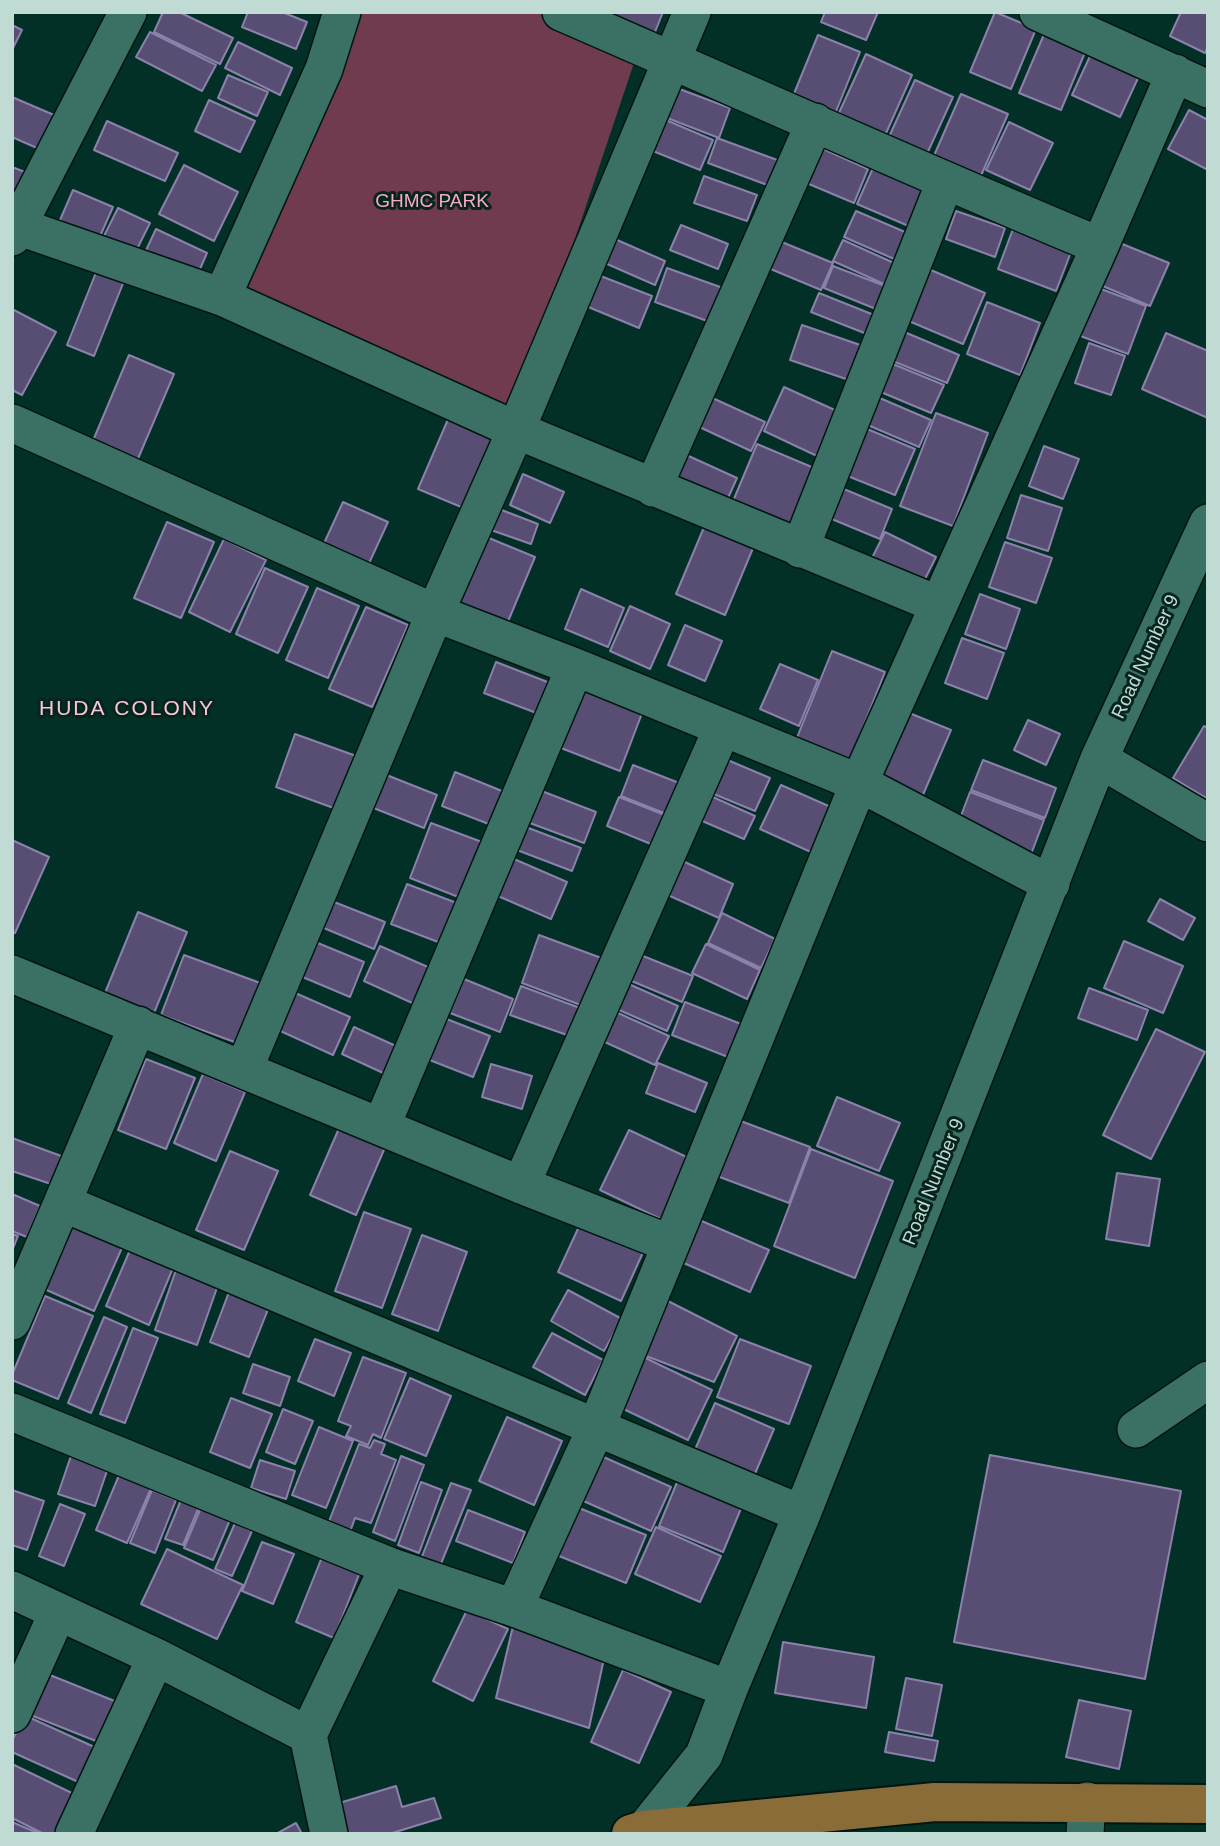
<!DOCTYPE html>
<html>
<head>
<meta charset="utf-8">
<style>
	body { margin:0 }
	#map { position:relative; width:1220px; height:1846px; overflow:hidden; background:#023027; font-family:Arial,sans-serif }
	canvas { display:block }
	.frame { position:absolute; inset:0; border:14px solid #c0dbd3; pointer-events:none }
</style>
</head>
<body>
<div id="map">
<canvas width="1220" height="1846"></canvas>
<div class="frame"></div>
</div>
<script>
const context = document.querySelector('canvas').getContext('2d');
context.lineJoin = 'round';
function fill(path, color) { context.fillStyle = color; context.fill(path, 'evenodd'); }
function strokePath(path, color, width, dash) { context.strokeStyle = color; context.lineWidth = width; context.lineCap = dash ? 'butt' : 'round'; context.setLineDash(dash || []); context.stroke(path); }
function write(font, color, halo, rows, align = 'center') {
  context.font = font + ' Arial,sans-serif'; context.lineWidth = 6; context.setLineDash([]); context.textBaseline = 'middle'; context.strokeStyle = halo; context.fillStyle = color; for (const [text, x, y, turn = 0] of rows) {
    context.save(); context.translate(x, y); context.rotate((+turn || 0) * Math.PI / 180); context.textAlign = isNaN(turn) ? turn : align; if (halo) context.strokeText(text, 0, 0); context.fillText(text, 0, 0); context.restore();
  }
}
const green = new Path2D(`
	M344,12H558L641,42L516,415L236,302Z`);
const building = new Path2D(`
	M163,12H179L233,38L220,64L154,32Z
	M248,12H282L307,22L296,49L242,27Z
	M600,12H663L653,37Z
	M825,12H878L866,40L821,22Z
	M995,12L1036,29L1011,89L970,72Z
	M1181,12H1208V47L1205,53L1170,36Z
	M12,25L22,30L12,50Z
	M150,32L216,65L202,91L136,57Z
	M1045,32L1086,50L1061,110L1019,93Z
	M818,35L860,52L835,114L793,96Z
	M238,42L292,68L280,95L225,68Z
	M866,54L912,75L879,149L832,128Z
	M1091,54L1139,76L1120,117L1072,95Z
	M228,75L268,92L257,116L218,98Z
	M915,80L953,97L926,156L888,139Z
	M674,87L730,108L719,138L662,116Z
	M961,94L1008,114L976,187L929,167Z
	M12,97L61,118L46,152L12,137Z
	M209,100L255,121L240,152L195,131Z
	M1189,110L1208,120V170L1168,149Z
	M661,118L713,140L700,170L648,149Z
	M107,121L178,153L165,181L94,150Z
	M1009,122L1053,143L1030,190L986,170Z
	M717,138L780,161L770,186L708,163Z
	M812,144L868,169L854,203L797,179Z
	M184,165L238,192L214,241L159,214Z
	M12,167L30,174L12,205Z
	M873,168L933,194L918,230L857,204Z
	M704,176L757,195L747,221L694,203Z
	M73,190L113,207L97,243L57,227Z
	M118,208L150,223L132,259L100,244Z
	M856,211L912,235L901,262L844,237Z
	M956,211L1005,228L995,257L946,239Z
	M681,225L728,244L718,269L670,250Z
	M156,229L207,253L193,285L141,261Z
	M1013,229L1071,252L1056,291L998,269Z
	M608,236L665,261L655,285L598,260Z
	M772,238L833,263L821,290L761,265Z
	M843,240L894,263L884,284L833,261Z
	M1115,241L1169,263L1150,306L1098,284Z
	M833,266L885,286L876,309L824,288Z
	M667,268L723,288L710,322L655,302Z
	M926,268L985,293L963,344L904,319Z
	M97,270L124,281L94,356L67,345Z
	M593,273L652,296L639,328L581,304Z
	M1096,287L1146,306L1128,354L1078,335Z
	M819,293L879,317L872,336L811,312Z
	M987,302L1040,323L1020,375L967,354Z
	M12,309L56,332L22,395L12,390Z
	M802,325L866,347L855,382L790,360Z
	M902,331L959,355L947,383L890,360Z
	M1166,333L1208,351V418L1142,389Z
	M1089,343L1125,356L1111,395L1075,383Z
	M129,355L174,374L137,461L92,443Z
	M888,362L944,385L931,413L876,390Z
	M784,387L837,411L817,456L764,431Z
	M708,396L765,422L751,451L695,425Z
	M875,396L931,420L919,447L863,423Z
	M452,410L499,431L466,509L418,489Z
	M936,413L988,433L953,526L900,506Z
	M860,426L915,449L895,495L840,473Z
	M757,444L814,468L784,538L728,513Z
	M1044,446L1079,459L1063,499L1029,486Z
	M682,453L737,478L724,507L669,482Z
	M523,474L564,492L550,523L510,505Z
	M834,485L892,509L880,539L822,515Z
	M1021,495L1062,508L1048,551L1007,538Z
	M343,502L388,522L365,572L320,552Z
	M499,509L538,524L531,544L491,530Z
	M707,520L756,541L725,615L676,594Z
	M167,522L214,542L181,618L134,598Z
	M885,532L936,557L919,591L868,566Z
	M484,536L535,557L504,631L453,611Z
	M224,539L266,560L230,632L189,612Z
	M1005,542L1052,558L1036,603L989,587Z
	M265,568L308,587L278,653L236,634Z
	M317,588L359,606L328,678L286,660Z
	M581,589L624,608L608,647L565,629Z
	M980,594L1020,609L1006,649L965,634Z
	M630,606L670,624L650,669L610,651Z
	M366,607L408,625L372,707L329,689Z
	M685,625L722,641L705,681L668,665Z
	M962,638L1004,653L987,699L945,683Z
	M832,651L885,672L847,767L794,745Z
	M496,662L550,683L539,714L484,693Z
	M780,664L818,680L799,726L760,709Z
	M586,685L644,708L620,771L561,748Z
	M897,708L951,730L922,797L869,775Z
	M1028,720L1060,734L1046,765L1014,750Z
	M1204,726L1208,728V799L1173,778Z
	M295,734L359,757L339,810L276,787Z
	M718,756L770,778L755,811L704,790Z
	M983,760L1056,788L1045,818L971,790Z
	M633,765L692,788L679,819L621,796Z
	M455,772L507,793L494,826L442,806Z
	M384,774L437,795L424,828L371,807Z
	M781,785L833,808L813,853L760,829Z
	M539,790L596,812L584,843L527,822Z
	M970,792L1044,820L1030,857L956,829Z
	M704,793L755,816L744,839L693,817Z
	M619,797L675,819L663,849L607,826Z
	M431,823L482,842L461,898L410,878Z
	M518,824L581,848L572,871L509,847Z
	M12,840L49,857L15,933L12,932Z
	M507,856L567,882L551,919L491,893Z
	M676,858L733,884L719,918L661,892Z
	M407,884L462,905L446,945L391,924Z
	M1160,899L1195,918L1183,940L1148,921Z
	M329,900L385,922L374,949L319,926Z
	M138,912L187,932L154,1013L105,993Z
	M722,913L775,939L761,968L708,943Z
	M539,935L604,959L586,1007L522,983Z
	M308,939L364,962L350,997L293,973Z
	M1124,941L1183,966L1163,1013L1104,988Z
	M706,944L760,970L747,999L692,973Z
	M380,946L437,971L421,1007L364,981Z
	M633,952L693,976L682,1002L622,977Z
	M184,955L263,984L240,1044L161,1015Z
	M464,979L513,999L500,1032L450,1013Z
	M622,981L678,1006L667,1031L610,1006Z
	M521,986L580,1008L570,1036L510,1015Z
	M1089,988L1148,1010L1137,1040L1078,1018Z
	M293,992L350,1017L333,1055L276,1029Z
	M685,1002L741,1024L728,1057L672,1035Z
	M609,1009L669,1036L655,1065L596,1038Z
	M439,1016L490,1036L473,1077L422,1057Z
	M354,1027L407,1051L394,1078L342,1054Z
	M1156,1029L1205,1052L1151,1159L1103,1135Z
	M146,1059L195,1078L166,1149L118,1130Z
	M658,1063L707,1083L695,1112L646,1093Z
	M491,1064L532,1076L522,1109L482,1097Z
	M203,1074L245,1092L216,1161L174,1143Z
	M837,1097L900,1123L879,1171L817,1146Z
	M738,1120L810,1147L789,1203L717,1176Z
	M340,1126L386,1145L356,1215L310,1195Z
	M629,1130L693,1160L665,1221L600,1190Z
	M12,1138L64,1157L54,1185L12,1171Z
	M811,1149L893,1181L855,1278L774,1246Z
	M230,1151L278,1171L244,1250L196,1230Z
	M1117,1173L1160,1179L1149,1246L1106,1239Z
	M12,1194L40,1206L27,1237L12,1231Z
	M364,1212L411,1229L382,1308L335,1291Z
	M73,1218L125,1241L94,1311L42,1288Z
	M697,1219L769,1250L750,1292L679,1261Z
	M582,1220L645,1248L621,1301L558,1272Z
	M12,1234L18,1236L12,1251Z
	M422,1235L467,1252L438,1331L392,1314Z
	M133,1243L176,1261L149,1325L106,1306Z
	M177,1267L219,1282L197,1345L155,1330Z
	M568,1290L622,1319L604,1351L551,1321Z
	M229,1292L269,1307L249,1357L210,1342Z
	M45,1296L93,1316L58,1399L12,1380V1375Z
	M658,1296L737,1336L714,1382L633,1351Z
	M104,1317L127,1327L91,1413L68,1403Z
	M133,1328L158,1338L125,1423L100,1414Z
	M552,1333L603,1360L585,1395L533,1367Z
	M315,1339L351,1353L334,1396L298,1381Z
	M740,1339L811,1366L789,1424L717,1397Z
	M635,1353L712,1390L688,1440L611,1403Z
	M363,1357L406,1373L381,1438L373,1434L368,1445L346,1436L351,1426L338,1421Z
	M253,1364L290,1377L280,1406L243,1393Z
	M410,1378L451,1396L426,1456L384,1439Z
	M231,1398L272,1414L250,1468L210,1452Z
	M715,1403L774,1429L754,1476L694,1452Z
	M283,1409L313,1421L295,1464L266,1452Z
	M507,1417L562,1441L534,1505L479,1481Z
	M319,1427L353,1441L326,1508L292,1495Z
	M374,1440L385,1444L381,1454L396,1460L371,1523L355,1518L350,1532L328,1524L359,1444L370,1448Z
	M72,1453L109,1465L95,1506L58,1494Z
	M599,1455L671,1487L651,1531L579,1499Z
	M990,1455L1181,1491L1145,1679L954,1642Z
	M401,1456L424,1465L395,1541L373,1532Z
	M260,1460L295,1471L286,1499L251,1488Z
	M120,1473L152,1486L127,1543L96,1530Z
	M678,1480L742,1506L723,1552L659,1526Z
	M421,1482L442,1490L419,1553L398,1545Z
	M451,1483L471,1490L440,1566L421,1559Z
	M12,1490L44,1501L27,1550L12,1545Z
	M152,1490L176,1500L155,1553L130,1543Z
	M183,1495L201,1502L183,1545L165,1539Z
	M203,1503L232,1515L213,1560L184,1548Z
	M60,1504L85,1514L64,1566L39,1556Z
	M574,1506L646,1535L626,1583L554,1554Z
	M468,1510L525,1532L513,1563L456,1541Z
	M235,1523L252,1531L232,1576L215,1569Z
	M656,1527L721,1556L700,1602L635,1574Z
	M262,1542L294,1554L273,1604L242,1591Z
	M167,1549L243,1585L217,1639L141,1604Z
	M324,1552L362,1567L334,1638L296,1622Z
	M467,1610L508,1629L473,1701L433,1681Z
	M514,1622L605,1654L589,1728L496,1698Z
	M783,1642L874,1657L866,1708L775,1693Z
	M35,1669L122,1704L106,1745L18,1710Z
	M623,1670L671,1692L639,1763L591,1742Z
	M906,1678L942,1685L932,1736L896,1729Z
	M1079,1700L1131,1711L1119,1769L1066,1757Z
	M24,1715L101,1750L85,1785L12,1752V1741Z
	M889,1732L938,1741L934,1761L885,1752Z
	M12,1764L78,1796L59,1834H44L12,1818Z
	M396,1786L402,1807L434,1798L441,1818L389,1834H345L336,1804Z
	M12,1822L40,1834H12Z
	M296,1823L302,1834H276Z`);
const minor = new Path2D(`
	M342,12L324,69L222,297L516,430L939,605
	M561,12C741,90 919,171 1100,246
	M1038,12L1208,89
	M17,226L222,297
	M12,237L128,12
	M12,423L435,613L575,667L859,783L1051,884
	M653,488L815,122
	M800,549L945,182
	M1099,759L1208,823
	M12,974L521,1185L671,1244
	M244,1069L435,613L516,430L692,12
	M381,1127L575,667
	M521,1185L722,729
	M63,1203L802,1514
	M12,1321L138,1025
	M12,1412L389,1566L514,1608L729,1689
	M1136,1429L1208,1380
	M12,1590L156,1657L308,1735L329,1834
	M514,1608L596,1428L859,783L1100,246L1175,73
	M12,1714L58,1612
	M308,1735L389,1566
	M74,1834L156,1657
	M645,1834L644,1830L704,1755L729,1689L802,1514L1099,759L1208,523
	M1085,1834L1087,1801`);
const major = new Path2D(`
	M631,1834L644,1830L935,1802L1208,1804`);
const parkNames = [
	["GHMC PARK",432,202]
];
const streetNames = [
	["Road Number 9",1146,657,-65],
	["Road Number 9",934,1182,-68]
];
const neighbourhoodNames = [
	["HUDA COLONY",127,709]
];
fill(green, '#703b4f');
fill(building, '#584d73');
strokePath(building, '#8b81aa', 2);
strokePath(minor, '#001610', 40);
strokePath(major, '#001610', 42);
strokePath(minor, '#3a7164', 37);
strokePath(major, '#8a6c38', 38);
write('19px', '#f8a9c5', '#06241e', parkNames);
write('19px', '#c0dbd3', '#06241e', streetNames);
context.letterSpacing = '2px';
write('21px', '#f8c6d7', '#06241e', neighbourhoodNames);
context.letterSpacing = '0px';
</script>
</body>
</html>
